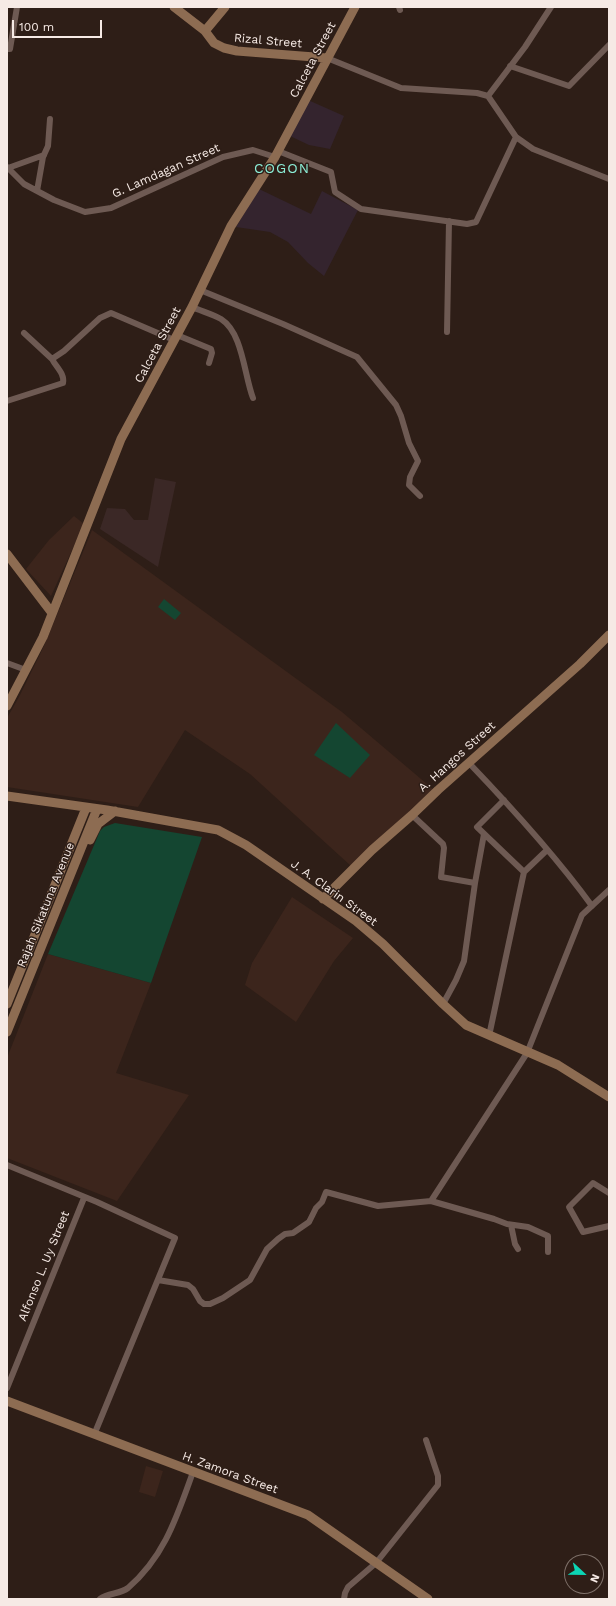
<!DOCTYPE html>
<html>
<head>
<meta charset="utf-8">
<style>
	body { margin:0 }
	#map { position:relative; width:616px; height:1606px; overflow:hidden; background:#2e1e17; font-family:"Work Sans",sans-serif }
	canvas { display:block }
	.frame { position:absolute; inset:0; border:8px solid #f6eae5; pointer-events:none }
	.north { position:absolute; left:564px; top:1554px; width:40px; height:40px; box-sizing:border-box; background:#2e1e17; border:1px solid #7e7069; border-radius:50%; rotate:112deg; font-size:11px; font-weight:700; line-height:16px; text-align:center; color:#f6eae5 }
	.north::after { content:''; display:block; margin:auto; width:14px; height:18px; background:#0cd5b5; clip-path:polygon(50% 0,100% 100%,50% 72%,0 100%) }
	.scale { position:absolute; left:12px; top:20px; width:90px; height:18px; box-sizing:border-box; border:2px solid #f6eae5; border-top:0; padding-left:5px; font-size:12px; line-height:14px; white-space:nowrap; color:#f6eae5; -webkit-text-stroke:3px #2e1e17; paint-order:stroke }
</style>
</head>
<body>
<div id="map">
<canvas width="616" height="1606"></canvas>
<div class="frame"></div>
<div class="north">N</div>
<div class="scale">100 m</div>
</div>
<script>
const context = document.querySelector('canvas').getContext('2d');
context.lineJoin = 'round';
function fill(path, color) { context.fillStyle = color; context.fill(path, 'evenodd'); }
function strokePath(path, color, width, dash) { context.strokeStyle = color; context.lineWidth = width; context.lineCap = dash ? 'butt' : 'round'; context.setLineDash(dash || []); context.stroke(path); }
function write(font, color, halo, rows, align = 'center') {
  context.font = font + ' "Work Sans",sans-serif'; context.lineWidth = 3; context.setLineDash([]); context.textBaseline = 'middle'; context.strokeStyle = halo; context.fillStyle = color; for (const [text, x, y, turn = 0] of rows) {
    context.save(); context.translate(x, y); context.rotate((+turn || 0) * Math.PI / 180); context.textAlign = isNaN(turn) ? turn : align; if (halo) context.strokeText(text, 0, 0); context.fillText(text, 0, 0); context.restore();
  }
}
const built = new Path2D(`
	M74,516L84,524L51,596L26,569L49,540Z
	M92,530L342,712L434,790L351,866L250,774L185,730L138,807L7,787V718L19,697L44,646Z
	M292,897L353,938L334,961L296,1022L245,985L252,963Z
	M48,954L151,983L116,1073L189,1095L117,1201L7,1158V1058Z
	M146,1466L163,1471L155,1497L139,1492Z`);
const industrial = new Path2D(`
	M155,478L176,482L158,567L100,529L107,508L125,509L134,520H148Z`);
const education = new Path2D(`
	M308,100L344,116L330,149L309,145L290,136Z
	M259,189L311,214L322,191L358,210L324,276L308,263L288,242L270,232L236,227Z`);
const green = new Path2D(`
	M164,599L181,613L175,620L158,607Z
	M336,723L370,755L350,778L314,755Z
	M115,823L202,837L151,983L48,954L100,831L104,827Z`);
const street = new Path2D(`
	M399,7L400,10
	M7,49H10L17,7
	M327,58L401,88L477,93L488,96L516,137L533,149L609,179
	M510,66L569,86L609,45
	M488,96L525,47L551,7
	M278,151L331,172L335,192L361,209L467,224L476,222L516,137
	M7,167L24,184L54,200L85,212L111,208L223,157L253,150L275,157
	M8,168L44,155
	M37,191L43,157L48,146L50,119
	M200,290L283,324L357,357L396,405L401,416L409,443L418,461L410,477L409,485L420,496
	M192,307C201,311 212,314 221,319C243,333 244,375 253,398
	M447,332L449,221
	M24,333L52,359
	M177,335L211,349L212,353L209,363
	M7,401L63,383C65,374 56,367 52,359L64,351L100,318L111,313L174,340
	M7,663L26,670
	M469,763C512,808 555,855 592,906
	M504,800L477,827L524,872
	M412,815L443,844L444,848L441,877L475,883L464,961L456,980L443,1004
	M475,883L484,834
	M489,1036L524,872L547,850
	M7,1165L97,1202L175,1238L94,1435
	M609,1193L593,1183L569,1207L583,1232L609,1226
	M431,1201L494,1219L507,1224L528,1227L548,1236V1252
	M511,1225L515,1244L518,1249
	M158,1280L188,1285L193,1289L200,1301L204,1304H210L223,1298L250,1280L267,1249L278,1239L285,1234L293,1233L309,1222L316,1208L322,1202L326,1192L378,1206L431,1201L527,1053L582,915L609,890
	M7,1388L84,1198
	M100,1599C108,1593 120,1594 128,1588C165,1556 177,1516 193,1472
	M344,1599L345,1593L348,1587L376,1563L438,1485V1476L426,1440`);
const secondary = new Path2D(`
	M174,7L205,31L214,43L224,48L237,51L327,58
	M205,31L225,7
	M7,554L52,613
	M7,706L43,637L121,439L192,307L231,226L275,157L355,7
	M7,796L107,810L218,830L246,845L356,921L383,944L443,1004L466,1025L558,1065L609,1097
	M90,840L98,824L115,811
	M323,899L372,850L412,815L438,790L580,664L609,635
	M7,1004L86,808
	M7,1032L97,809
	M7,1401L308,1515L428,1599`);
const streetNames = [
	["Rizal Street",268,41,5],
	["Calceta Street",313,60,-62],
	["G. Lamdagan Street",166,171,-24],
	["Calceta Street",158,345,-62],
	["A. Hangos Street",457,757,-42],
	["J. A. Clarin Street",334,893,36],
	["Rajah Sikatuna Avenue",46,905,-68],
	["Alfonso L. Uy Street",44,1266,-68],
	["H. Zamora Street",230,1473,20]
];
const quarterNames = [
	["COGON",282,169]
];
fill(built, '#3c251c');
fill(industrial, '#3b2826');
fill(education, '#34242e');
fill(green, '#144631');
strokePath(street, '#6e5a53', 6);
strokePath(secondary, '#8d6c52', 9);
write('12px', '#f6eae5', '#2e1e17', streetNames);
context.letterSpacing = '1px';
write('14px', '#8ceed7', '#2e1e17', quarterNames);
context.letterSpacing = '0px';
</script>
</body>
</html>
